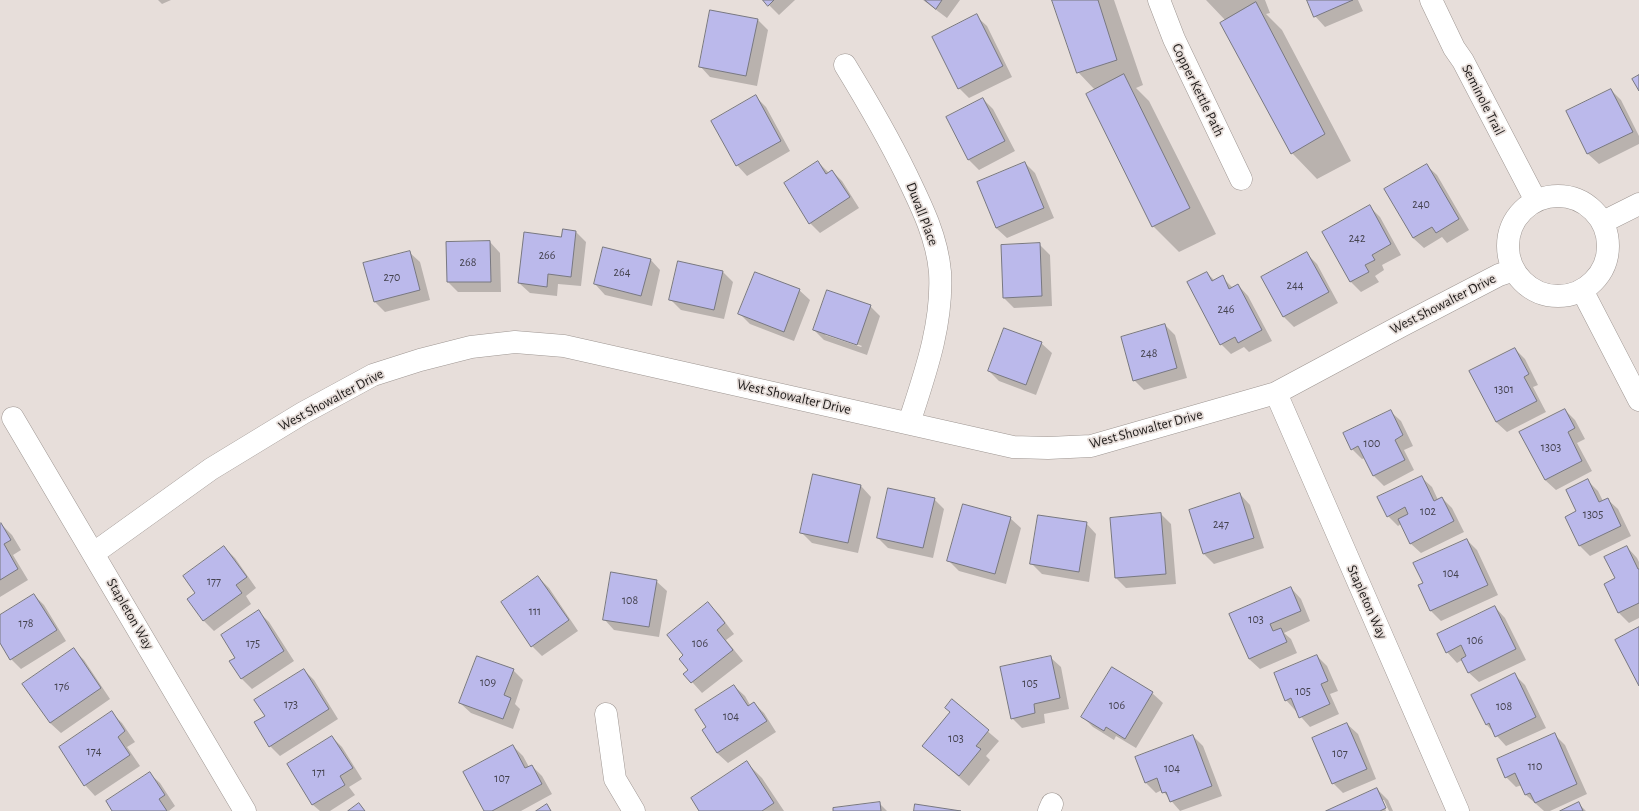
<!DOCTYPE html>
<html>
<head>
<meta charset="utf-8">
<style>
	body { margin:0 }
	canvas { display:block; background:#e7deda }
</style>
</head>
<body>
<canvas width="1639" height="811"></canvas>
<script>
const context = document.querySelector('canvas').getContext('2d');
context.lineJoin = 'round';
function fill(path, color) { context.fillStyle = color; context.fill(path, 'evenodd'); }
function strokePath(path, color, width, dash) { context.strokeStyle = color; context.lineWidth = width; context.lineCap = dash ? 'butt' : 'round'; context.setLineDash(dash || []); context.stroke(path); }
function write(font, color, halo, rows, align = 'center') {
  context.font = font + ' "Alegreya Sans",sans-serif'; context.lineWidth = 3.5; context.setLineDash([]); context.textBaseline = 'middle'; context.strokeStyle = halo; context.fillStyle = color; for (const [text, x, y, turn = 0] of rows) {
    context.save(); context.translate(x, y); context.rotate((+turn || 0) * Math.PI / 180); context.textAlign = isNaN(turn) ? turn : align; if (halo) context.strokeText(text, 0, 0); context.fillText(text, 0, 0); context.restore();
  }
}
const shadow = new Path2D(`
	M158,0H171L162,4Z
	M764,0H795L779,15Z
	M923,0H960L947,18Z
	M1053,0H1114L1143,85L1136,88L1149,101L1216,234L1179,252L1153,226L1095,90L1078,72Z
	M1206,0H1265L1270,13L1266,14L1282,30L1351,161L1317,179L1292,153L1226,21Z
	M1308,0H1358L1363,11L1325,27L1315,16Z
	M976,16L987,26L1012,77L969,98L959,88Z
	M758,20L768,30L757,86L710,77L700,66Z
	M1611,90L1621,100L1639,136V144L1599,164L1588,154L1568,112Z
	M756,97L766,107L790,151L747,176L737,165Z
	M983,99L993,109L1015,151L979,170L969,160Z
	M818,162L829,173L832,171L842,181L859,208L820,233L810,223Z
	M1025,163L1035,173L1054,218L1007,238L996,228Z
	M1426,165L1437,175L1469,230L1447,243L1442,237L1424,248L1413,238Z
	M1370,207L1380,217L1401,255L1382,265L1384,270L1375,276L1379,282L1361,292L1351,282L1324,232Z
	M563,230L576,232L586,242L581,286L558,284L557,296L530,293L519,283L562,238Z
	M490,242L500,253L501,292H458L448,282Z
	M1039,244L1050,255L1052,306L1014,308L1004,298Z
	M604,248L650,259L660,270L652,306L605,295L595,284Z
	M409,252L420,262L430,300L385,312L375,302L365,264Z
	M1306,253L1317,264L1338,303L1294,327L1284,317L1263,278Z
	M723,272L733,282L724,319L681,310L670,299Z
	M1207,273L1215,281L1222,277L1233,288L1238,285L1248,296L1272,341L1249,352L1244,347L1231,354L1221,344Z
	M799,290L810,300L794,341L750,324L740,314Z
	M870,306L880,316L867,355L824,340L814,330ZM825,333L862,346L861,347L825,335Z
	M1165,325L1175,335L1187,378L1144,390L1134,380Z
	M1041,343L1052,353L1036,395L999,381L989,371Z
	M1515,349L1525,359L1538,385L1533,387L1546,412L1507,432L1496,422Z
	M1565,410L1575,420L1585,439L1577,443L1592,471L1556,490L1545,480Z
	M1390,411L1401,421L1413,446L1404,450L1414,470L1384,486L1373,475L1365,458L1362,459L1352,449Z
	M814,476L861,486L871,497L858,553L812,543L801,532Z
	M1421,477L1432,487L1438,500L1442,498L1452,508L1464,532L1421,553L1410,543L1401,524L1398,526L1388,516Z
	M1588,481L1598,491L1603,501L1607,499L1618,509L1631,536L1590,556L1580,546L1566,517L1577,512Z
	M1240,494L1250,505L1264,548L1214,564L1204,554Z
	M934,499L944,509L933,558L888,548L878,538Z
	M1161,514L1171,524L1176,584L1126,588L1116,578L1111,519Z
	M1010,518L1021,528L1006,584L959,571L948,560Z
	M1086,523L1096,534L1089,582L1042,574L1032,564Z
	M1,524L12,535L21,550L13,555L28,580L0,597V525Z
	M1467,540L1477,550L1498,595L1441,621L1431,611L1419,586L1424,583Z
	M224,547L235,558L256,588L246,596L251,604L214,631L204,621L189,600L197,593Z
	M1627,547L1637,558L1639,562V618L1629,623L1619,613L1616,579Z
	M538,577L549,588L578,631L542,656L532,646Z
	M656,581L667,591L659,637L614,630L604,619Z
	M1291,588L1301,599L1310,621L1284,633L1291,639L1297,653L1260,669L1249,659Z
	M34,595L44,605L66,641L21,669L11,659L0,641V616Z
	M708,604L719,614L734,634L726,640L743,661L702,693L685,674L689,670L685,655Z
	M1495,607L1505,618L1526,660L1479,682L1468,672L1462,660L1457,663L1447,652Z
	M258,611L269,622L294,661L252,689L241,678Z
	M74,650L84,660L110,699L61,733L50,723Z
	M1317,656L1327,666L1338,691L1330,694L1339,714L1310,727L1286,700Z
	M1050,657L1061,667L1069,709L1044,714L1045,723L1022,728L1012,718Z
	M304,670L314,680L338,719L280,756L270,746L266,717Z
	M513,670L523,680L515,704L520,709L513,729L471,713L460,703Z
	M1515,675L1525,685L1546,728L1506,746L1486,724Z
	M734,686L745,696L750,705L754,703L764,713L776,732L728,763L717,753L703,730L707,728Z
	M1152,693L1163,703L1136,748L1116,736L1114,740L1093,727L1083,717Z
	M952,701L999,741L986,756L990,760L969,786L924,746L951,713Z
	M112,713L122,723L135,742L127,747L140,766L95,796L85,785L60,747Z
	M1347,724L1358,734L1376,779L1343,793L1333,783Z
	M1555,735L1565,745L1587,794L1550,811H1544L1526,795L1522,785L1516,787L1506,777Z
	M1193,736L1203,746L1222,796L1180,811L1162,790L1156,793L1146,783Z
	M332,737L342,747L362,779L349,787L355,795L330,811H320L313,805L288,765Z
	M513,746L523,756L529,767L532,766L542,776L552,794L521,811H485Z
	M747,763L762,778L784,811H700Z
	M149,773L160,783L175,806L169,811H114Z
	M1377,789L1388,800L1393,811H1389L1384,800H1382L1386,811H1328Z
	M879,803L887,811H834Z
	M1579,804L1586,811H1563Z`);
const building = new Path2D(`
	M763,0H774L768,6Z
	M925,0H942L936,9Z
	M1052,0H1098L1117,60L1077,73Z
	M1307,0H1353L1314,17Z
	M1256,2L1325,134L1291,154L1220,23Z
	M710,10L758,19L746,76L699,67Z
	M977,14L1003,66L958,89L932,37Z
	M1124,74L1190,208L1152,227L1086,94Z
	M1639,75V91L1632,79Z
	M1611,89L1633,132L1587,154L1566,111Z
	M756,95L781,141L736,166L711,121Z
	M983,98L1005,141L968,160L946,117Z
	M818,161L826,174L832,170L850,197L809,224L784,183Z
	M1025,162L1044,208L996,228L977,182Z
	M1427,164L1459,219L1436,233L1432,227L1413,238L1384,189Z
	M1370,205L1391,244L1372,255L1375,260L1365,265L1369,272L1350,282L1322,232Z
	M563,229L576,231L571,277L548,274L547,287L518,283L524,232L561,237Z
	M490,241L491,282H447L446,242Z
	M1040,243L1042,296L1003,298L1001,245Z
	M603,247L651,259L641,296L594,284Z
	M410,251L420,290L374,302L363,263Z
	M1307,252L1329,292L1283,317L1261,277Z
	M678,261L723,271L714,310L669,300Z
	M755,272L800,289L784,332L738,314Z
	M1207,272L1212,281L1223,275L1229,289L1238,284L1262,330L1238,343L1235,337L1220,345L1187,282Z
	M827,290L871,305L857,345L813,330Z
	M1165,324L1177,368L1133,381L1121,337Z
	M1004,328L1042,342L1026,385L988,371Z
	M1515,348L1529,374L1524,377L1537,401L1496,422L1469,371Z
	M1565,409L1575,428L1568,432L1582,461L1545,480L1519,432Z
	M1391,410L1403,435L1395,440L1405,460L1373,476L1358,446L1351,450L1343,433Z
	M813,474L861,485L848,543L800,533Z
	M1422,476L1434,501L1442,497L1454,521L1410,544L1398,519L1408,514L1405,507L1387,517L1377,497Z
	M1588,479L1599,502L1608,498L1621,526L1579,546L1565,517L1576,511L1566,490Z
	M888,488L935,498L923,548L877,538Z
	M1240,493L1254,538L1203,554L1189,510Z
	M963,504L1011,517L995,574L947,561Z
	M1161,513L1166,574L1115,578L1110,518Z
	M1038,515L1087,522L1079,572L1030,564Z
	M1,523L11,540L4,544L18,569L0,580V524Z
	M1467,539L1488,585L1430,611L1418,585L1423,583L1413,563Z
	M224,546L247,577L236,585L242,593L203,621L187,599L195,593L183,576Z
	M1627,546L1638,569H1639V603L1618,613L1604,584L1615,578L1604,557Z
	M611,572L657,580L649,627L603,620Z
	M538,576L569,620L531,647L501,602Z
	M1291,587L1301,611L1270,624L1273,631L1281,628L1287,642L1249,659L1229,614Z
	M34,594L57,630L10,660L0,643V615Z
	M708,602L725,623L717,630L733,650L691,683L683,674L688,670L679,659L683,655L667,635Z
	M1495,606L1516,649L1468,673L1461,659L1466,656L1461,645L1446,653L1437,634Z
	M259,610L284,651L241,679L229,661L235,658L221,635Z
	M1639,627V686L1615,640Z
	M74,648L101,688L50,723L22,684Z
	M1317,655L1328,681L1321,684L1330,704L1299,718L1291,698L1285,701L1274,673Z
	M477,656L514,669L504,695L511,698L503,719L459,703Z
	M1051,656L1060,698L1034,704L1035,713L1011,719L1000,667Z
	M1112,667L1153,692L1125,739L1106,727L1104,731L1081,717Z
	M304,669L329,709L269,747L254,722L265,716L254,700Z
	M1515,673L1536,717L1495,737L1489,723L1486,725L1471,695Z
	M734,685L748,706L754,702L767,721L717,753L702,730L706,727L695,710Z
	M952,699L989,730L976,746L981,749L959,776L922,746L950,712L945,708Z
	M112,711L125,731L118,737L130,755L84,786L59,747Z
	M1347,723L1367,769L1332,784L1312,738Z
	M1555,733L1577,784L1535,803L1530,793L1525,795L1515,773L1505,778L1497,759Z
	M1193,735L1212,786L1170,802L1166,792L1162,793L1157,778L1145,783L1135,757Z
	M332,736L353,768L340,776L345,785L312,805L287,764Z
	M513,745L525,768L532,765L542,784L492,811H484L463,772Z
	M747,761L774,803L762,811H699L691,798Z
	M150,772L165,795L159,799L167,811H112L106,801Z
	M1377,788L1386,808L1380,811H1326Z
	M880,802L881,811H833V808Z
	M1579,802L1583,811H1560Z
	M359,803L365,811H348Z
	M547,804L551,811H536Z
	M915,804L961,811H914Z`);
const street = new Path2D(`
	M1159,0L1174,39L1241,179
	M1431,0L1454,48L1463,61L1536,201
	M845,65C867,101 888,137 906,174C921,205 937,237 940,272C943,324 925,374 909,423
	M1508 246a50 50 0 1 1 100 0a50 50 0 1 1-100 0Z
	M1603,222L1639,204
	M1582,290L1639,400
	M1276,393L1458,811
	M13,418L245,811
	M94,553L211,469L303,413L373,375L420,360L471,347L515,342L564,346L1013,447L1048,448L1091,446L1276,393L1401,326L1499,275L1514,270
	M606,714L615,779L634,811
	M1049,811L1052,804`);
const numberNames = [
	["240",1421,204],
	["242",1357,238],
	["266",547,255],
	["268",468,262],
	["264",622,272],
	["270",392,277],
	["244",1295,285],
	["246",1226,309],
	["248",1149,353],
	["1301",1504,389],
	["100",1372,443],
	["1303",1551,447],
	["102",1428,511],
	["1305",1593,514],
	["247",1221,524],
	["104",1451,573],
	["177",214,581],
	["108",630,600],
	["111",535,611],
	["103",1256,619],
	["178",26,623],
	["106",1475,640],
	["175",253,643],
	["106",700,643],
	["109",488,682],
	["105",1030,683],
	["176",62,686],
	["105",1303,691],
	["173",291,704],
	["106",1117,705],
	["108",1504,706],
	["104",731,716],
	["103",956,738],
	["174",94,751],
	["107",1340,753],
	["110",1535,766],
	["104",1172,768],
	["171",319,772],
	["107",502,778]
];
const streetNames = [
	["Copper Kettle Path",1198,90,64],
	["Seminole Trail",1483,100,63],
	["Duvall Place",922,214,69],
	["West Showalter Drive",1443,304,-27],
	["West Showalter Drive",794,397,13],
	["West Showalter Drive",331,400,-28],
	["West Showalter Drive",1146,429,-15],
	["Stapleton Way",1367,602,66],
	["Stapleton Way",130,614,60]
];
fill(shadow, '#0003');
fill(building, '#bbb9eb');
strokePath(building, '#787880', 1);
strokePath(street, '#9e9692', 23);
strokePath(street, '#fff', 22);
write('12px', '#44424e', null, numberNames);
write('14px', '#1d1a19', '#e7deda', streetNames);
</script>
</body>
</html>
